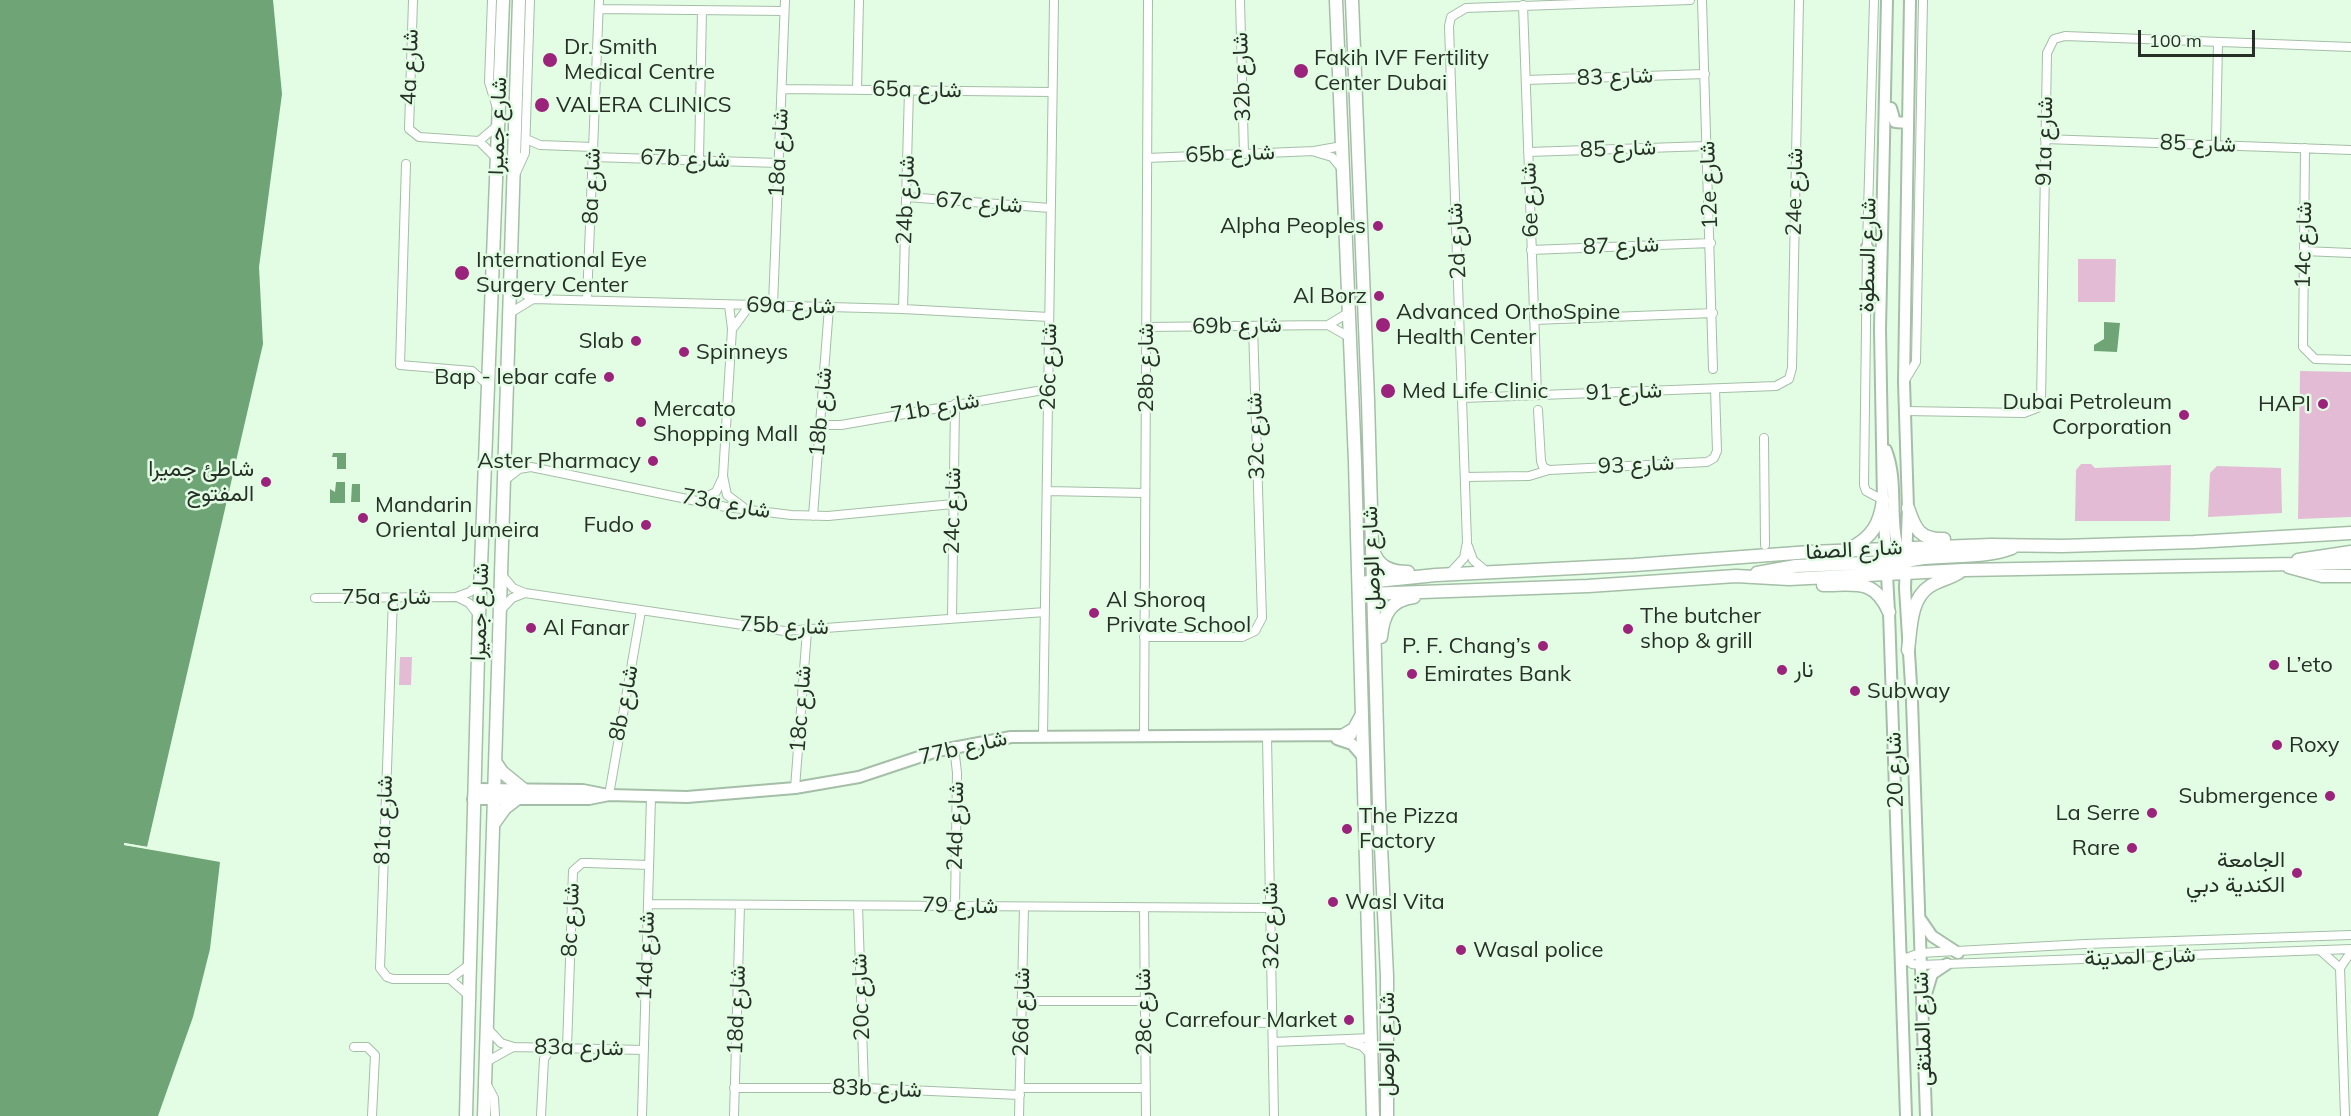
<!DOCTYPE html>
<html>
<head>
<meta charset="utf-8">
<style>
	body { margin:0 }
	#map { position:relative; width:2351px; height:1116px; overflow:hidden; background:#e3fde5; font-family:Mulish,sans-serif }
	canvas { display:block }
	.scale { position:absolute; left:2138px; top:30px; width:117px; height:27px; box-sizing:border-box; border:3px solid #263027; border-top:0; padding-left:8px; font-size:18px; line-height:21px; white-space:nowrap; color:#263027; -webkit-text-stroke:4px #e3fde5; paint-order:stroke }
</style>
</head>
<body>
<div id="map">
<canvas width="2351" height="1116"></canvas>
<div class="scale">100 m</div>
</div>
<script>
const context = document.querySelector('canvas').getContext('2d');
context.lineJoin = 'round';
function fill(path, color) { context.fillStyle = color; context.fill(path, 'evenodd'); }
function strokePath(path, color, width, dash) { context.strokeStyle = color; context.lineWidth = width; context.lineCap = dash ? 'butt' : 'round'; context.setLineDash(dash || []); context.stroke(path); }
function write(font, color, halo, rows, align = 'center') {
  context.font = font + ' Mulish,Vazirmatn,sans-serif'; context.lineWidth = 5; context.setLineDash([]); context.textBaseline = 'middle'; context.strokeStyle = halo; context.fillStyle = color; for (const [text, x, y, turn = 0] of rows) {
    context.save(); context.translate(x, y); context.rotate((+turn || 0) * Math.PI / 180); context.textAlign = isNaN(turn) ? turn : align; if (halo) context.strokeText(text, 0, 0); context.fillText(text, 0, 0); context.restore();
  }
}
const green = new Path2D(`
	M2078,259H2116L2115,302H2078Z
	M2300,371L2351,372V517L2298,519Z
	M2081,464H2091L2095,468L2171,465L2170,521H2075L2076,470Z
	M2217,466L2281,468L2282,513L2208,517L2210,473Z
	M400,657H412L411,685H399Z`);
const water = new Path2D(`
	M0,0H273L282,94L259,267L263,344L147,847L125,843L124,845L220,862L210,949L193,1017L158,1116H0Z
	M2104,322L2120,323L2117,352L2094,351V345L2104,339Z
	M333,453H346V469H337V457H332Z
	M336,482H345V503H330V489L335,492Z
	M352,484H360V502H351Z`);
const pier = new Path2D(`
	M124,843L220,859V860L124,845Z`);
const street = new Path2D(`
	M413,0L409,129L419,137L479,141L496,158
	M492,0L489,82L497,108
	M1240,0L1244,154
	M1702,0L1713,369
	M1874,0L1867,247L1864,485L1866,491L1883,500
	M1523,5L1537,395
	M599,9L784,11
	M1526,80L1705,74
	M782,89L1052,92
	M857,90L859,0
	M526,139L540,145L593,147
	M2045,139L2351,150
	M479,141L498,125
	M2216,144L2218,42
	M2305,148L2303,347L2315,359L2351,360
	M1315,152L1332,157L1342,169
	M1528,152L1707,146
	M593,157L778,163
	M1147,158L1314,151L1342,146
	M699,159L702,10
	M406,164L400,365L472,371L488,385
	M515,175L525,153L530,0
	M907,197L1050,208
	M1531,250L1711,243
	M2304,251L2351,253
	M511,279L520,291L533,299
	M587,300L599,0
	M729,305L732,329L723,476L727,495L743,507
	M773,305L785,0
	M903,309L909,90
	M510,313L533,299L903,309L1049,317
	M1534,320L1713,313
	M1328,325L1348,313
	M1147,327L1328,325L1349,337
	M733,328L750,305
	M1904,382L1916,362L1923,0
	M1463,398L1776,386L1789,379L1792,368L1799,0
	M1538,410L1541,461L1543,467L1549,470L1707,462L1714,458L1717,451L1715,389
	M1905,411L2024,413L2037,408L2041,402L2047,53L2054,39L2065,36L2351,47
	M820,425H841L1049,389
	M1764,438L1765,545
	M1465,477L1529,476L1549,470
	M505,480L519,469L531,467L726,507L791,515L828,516L953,504
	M1047,491L1145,493
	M699,500L716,492L722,479
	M813,516L829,307
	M1468,546L1473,560L1487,572
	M1450,573L1464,558L1467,542L1449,26L1451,17L1466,8L1690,0
	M502,575L513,588L525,593L784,631L1045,612
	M393,597L380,968L387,977L393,979H450L469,965
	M457,597L469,603L479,616
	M315,598L456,597L470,592L480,582
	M501,610L512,598L525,593
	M952,618L955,404
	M1144,637H1242L1255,631L1262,618L1253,326
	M1043,735L1054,0
	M1144,737L1148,0
	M1267,737L1274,1116
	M954,746L957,773L955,906
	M795,788L807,631
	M609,795L641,611
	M648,904L1271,908
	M858,906L864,1088
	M1144,908L1146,1116
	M2321,951L2340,968
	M1903,956L1912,964L1920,965L2351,949
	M1900,966L1909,957L1920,953L2085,944L2351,935
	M450,979L468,995
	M1022,1001H1144
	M1201,1022L1272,1023
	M487,1028L501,1043L514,1047L644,1050
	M1273,1042L1372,1038
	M1349,1042L1362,1046L1371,1055
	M354,1047H367L375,1055L372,1116
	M567,1048L573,871L582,863H588L649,865
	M486,1062L513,1047
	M486,1083L494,1098L495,1116
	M734,1088H864L1020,1095
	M1020,1088H1146
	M541,1116L544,1059L552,1047
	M642,1116L651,797
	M734,1116L740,905
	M1019,1116L1024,907
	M2345,1116L2340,968L2351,952`);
const secondary = new Path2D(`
	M1887,0L1880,329L1883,500L1889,612L1906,1116
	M1910,0L1904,382L1908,508L1905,588L1912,701L1926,1116
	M1891,108L1895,122L1908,123
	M1867,247L1881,272
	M1886,450C1899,483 1888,521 1900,555
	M1337,739L1352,744L1364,758
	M474,789L583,790L608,795
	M473,799H589L609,795L687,797L795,788L859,777L937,751L1011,737L1351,735
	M1921,920L1932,936L1958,953
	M1926,994L1932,974L1947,964`);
const primary = new Path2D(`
	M1336,0L1355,462L1373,1116
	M1352,0L1368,400L1379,803L1387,976V1116
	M1908,508C1915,529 1920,540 1944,539
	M1851,548C1872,537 1880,524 1883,500
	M1373,550C1378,567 1391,572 1408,572
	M2298,560L2351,552
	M1894,566C1919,551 1976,562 2012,548
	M2289,567L2322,576H2351
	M1757,573L1796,566L1891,562L1900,558L1908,547
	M1367,582L1436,575L1634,565L1810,552L1991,545L2062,546L2194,542L2351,533
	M1823,585C1856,585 1874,578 1889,612
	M1366,594L1588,586L1736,576L1789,579L1964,570L2351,563
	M1381,637C1383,615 1390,600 1414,597
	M1908,650C1911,628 1910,599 1930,586C1940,580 1951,578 1960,572
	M1344,735L1354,729L1361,716
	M496,763L502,772L523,789
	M495,822L505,808L518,798
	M466,1116L479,617L503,0
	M484,1116L519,0`);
const markers = [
	[550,60,8,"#9c237c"],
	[1301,71,8,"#9c237c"],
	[542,105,8,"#9c237c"],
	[1378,226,6,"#9c237c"],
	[462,273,8,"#9c237c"],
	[1379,296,6,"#9c237c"],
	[1383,325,8,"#9c237c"],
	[636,341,6,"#9c237c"],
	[684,352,6,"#9c237c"],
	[609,377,6,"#9c237c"],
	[1388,391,8,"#9c237c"],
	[2323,404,6,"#9c237c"],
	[2184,415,6,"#9c237c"],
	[641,422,6,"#9c237c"],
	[653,461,6,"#9c237c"],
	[266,482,6,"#9c237c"],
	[363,518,6,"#9c237c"],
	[646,525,6,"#9c237c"],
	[1094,613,6,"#9c237c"],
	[531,628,6,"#9c237c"],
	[1628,629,6,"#9c237c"],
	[1543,646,6,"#9c237c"],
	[2274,665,6,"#9c237c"],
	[1782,670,6,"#9c237c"],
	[1412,674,6,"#9c237c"],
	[1855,691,6,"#9c237c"],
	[2277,745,6,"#9c237c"],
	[2330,796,6,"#9c237c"],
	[2152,813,6,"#9c237c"],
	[1347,829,6,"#9c237c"],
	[2132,848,6,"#9c237c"],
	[2297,873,6,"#9c237c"],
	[1333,902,6,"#9c237c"],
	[1461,950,6,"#9c237c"],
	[1349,1020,6,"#9c237c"]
];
const poiNames = [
	["Dr. Smith",564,47],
	["Medical Centre",564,72],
	["Fakih IVF Fertility",1314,58],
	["Center Dubai",1314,83],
	["VALERA CLINICS",556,105],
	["Alpha Peoples",1366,226,"right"],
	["International Eye",476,260],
	["Surgery Center",476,285],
	["Al Borz",1367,296,"right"],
	["Advanced OrthoSpine",1396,312],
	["Health Center",1396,337],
	["Slab",624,341,"right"],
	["Spinneys",696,352],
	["Bap - lebar cafe",597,377,"right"],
	["Med Life Clinic",1402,391],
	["Dubai Petroleum",2172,402,"right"],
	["Corporation",2172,427,"right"],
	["HAPI",2311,404,"right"],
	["Mercato",653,409],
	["Shopping Mall",653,434],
	["Aster Pharmacy",641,461,"right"],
	["شاطئ جميرا",254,469,"right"],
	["المفتوح",254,494,"right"],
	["Mandarin",375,505],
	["Oriental Jumeira",375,530],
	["Fudo",634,525,"right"],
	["Al Shoroq",1106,600],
	["Private School",1106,625],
	["The butcher",1640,616],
	["shop & grill",1640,641],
	["Al Fanar",543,628],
	["P. F. Chang’s",1531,646,"right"],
	["L’eto",2286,665],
	["نار",1794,670],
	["Emirates Bank",1424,674],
	["Subway",1867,691],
	["Roxy",2289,745],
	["Submergence",2318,796,"right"],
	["La Serre",2140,813,"right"],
	["The Pizza",1359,816],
	["Factory",1359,841],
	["Rare",2120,848,"right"],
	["الجامعة",2285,860,"right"],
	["الكندية دبي",2285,885,"right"],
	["Wasl Vita",1345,902],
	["Wasal police",1473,950],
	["Carrefour Market",1337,1020,"right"]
];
const streetNames = [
	["4a شارع",410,67,-88],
	["32b شارع",1242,77,-92],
	["شارع 83",1615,77,-2],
	["65a شارع",917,90,1],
	["شارع جميرا",498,126,-88],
	["91a شارع",2045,141,-89],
	["شارع 85",2198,144,2],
	["شارع 85",1618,149,-2],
	["18a شارع",779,153,-87],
	["65b شارع",1230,154,-2],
	["67b شارع",685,159,2],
	["12e شارع",1709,185,-92],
	["8a شارع",592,186,-88],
	["24e شارع",1795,192,-89],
	["24b شارع",906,200,-88],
	["6e شارع",1530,200,-92],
	["67c شارع",979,203,4],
	["2d شارع",1457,241,-93],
	["14c شارع",2304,245,-89],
	["شارع 87",1621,246,-2],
	["شارع السطوة",1868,255,-89],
	["69a شارع",791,306,1],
	["69b شارع",1237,326,-1],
	["26c شارع",1049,367,-89],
	["28b شارع",1146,368,-90],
	["شارع 91",1624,392,-2],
	["71b شارع",935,408,-10],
	["18b شارع",821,412,-85],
	["32c شارع",1256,436,-92],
	["شارع 93",1636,465,-3],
	["73a شارع",726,504,10],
	["24c شارع",953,511,-89],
	["شارع الصفا",1854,550,-3],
	["شارع الوصل",1372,558,-92],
	["75a شارع",386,597],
	["شارع جميرا",480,612,-88],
	["75b شارع",784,626,2],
	["8b شارع",624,703,-79],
	["18c شارع",801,709,-86],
	["77b شارع",963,748,-13],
	["شارع 20",1895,770,-92],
	["81a شارع",384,820,-88],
	["24d شارع",956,826,-89],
	["شارع 79",960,906,1],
	["8c شارع",571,920,-88],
	["32c شارع",1271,926,-91],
	["14d شارع",646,956,-88],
	["شارع المدينة",2140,957,-2],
	["20c شارع",861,997,-92],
	["18d شارع",737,1010,-88],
	["26d شارع",1022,1012,-89],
	["28c شارع",1144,1012,-91],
	["شارع الملتقى",1923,1029,-92],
	["شارع الوصل",1387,1044,-90],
	["83a شارع",579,1048,1],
	["83b شارع",877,1089,2]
];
fill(green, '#e4bbd4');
fill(water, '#6fa576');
fill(pier, '#e3fde5');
strokePath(street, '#a5bea7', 10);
strokePath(secondary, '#a5bea7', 14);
strokePath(primary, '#a5bea7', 15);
strokePath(street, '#fff', 8);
strokePath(secondary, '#fff', 10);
strokePath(primary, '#fff', 12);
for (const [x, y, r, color] of markers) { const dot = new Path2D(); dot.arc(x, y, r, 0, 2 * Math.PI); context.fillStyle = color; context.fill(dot); strokePath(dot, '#e3fde5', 2); }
write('22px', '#263027', '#e3fde5', poiNames, 'left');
write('22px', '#263027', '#e3fde5', streetNames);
</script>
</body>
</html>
